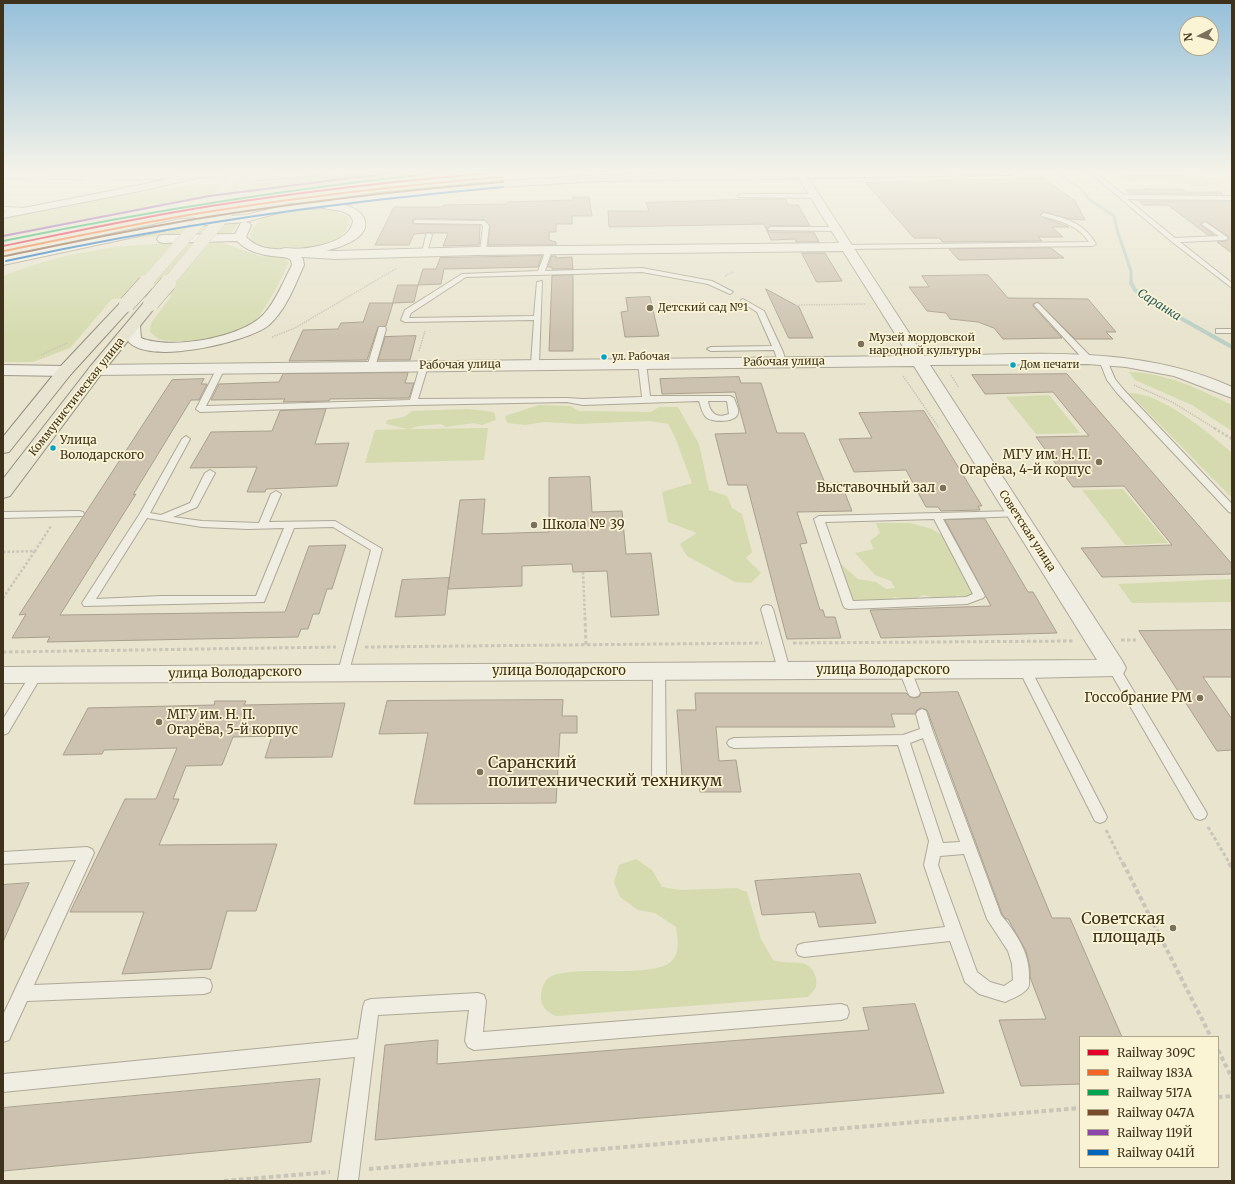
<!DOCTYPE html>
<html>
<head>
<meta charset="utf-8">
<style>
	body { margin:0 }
	#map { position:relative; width:1235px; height:1184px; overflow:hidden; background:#e8e4ce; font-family:Merriweather,serif }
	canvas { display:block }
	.frame { position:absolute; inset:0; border:4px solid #3f321d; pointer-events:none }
	.legend { position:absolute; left:1079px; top:1036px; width:140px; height:132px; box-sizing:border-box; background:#faf4d5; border:1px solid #afa68b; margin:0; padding:5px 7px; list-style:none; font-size:12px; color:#3f321d }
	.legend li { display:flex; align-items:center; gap:8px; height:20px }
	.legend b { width:20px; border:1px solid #afa68b }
	.north { position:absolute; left:1179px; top:16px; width:40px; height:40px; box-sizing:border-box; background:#faf4d5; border:1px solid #afa68b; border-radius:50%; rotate:264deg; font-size:11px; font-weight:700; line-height:16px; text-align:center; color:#3f321d }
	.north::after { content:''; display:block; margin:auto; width:14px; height:18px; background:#7a705b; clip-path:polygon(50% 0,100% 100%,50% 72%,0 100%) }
</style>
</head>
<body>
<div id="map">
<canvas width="1235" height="1184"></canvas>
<div class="frame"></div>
<ul class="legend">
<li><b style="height:5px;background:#e4002b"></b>Railway 309С</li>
<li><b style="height:5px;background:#f26522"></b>Railway 183А</li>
<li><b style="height:5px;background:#00a651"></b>Railway 517А</li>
<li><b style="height:5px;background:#7a4b2a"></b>Railway 047А</li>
<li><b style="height:5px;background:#8e44ad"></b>Railway 119Й</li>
<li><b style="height:5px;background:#0065bd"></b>Railway 041Й</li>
</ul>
<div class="north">N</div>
</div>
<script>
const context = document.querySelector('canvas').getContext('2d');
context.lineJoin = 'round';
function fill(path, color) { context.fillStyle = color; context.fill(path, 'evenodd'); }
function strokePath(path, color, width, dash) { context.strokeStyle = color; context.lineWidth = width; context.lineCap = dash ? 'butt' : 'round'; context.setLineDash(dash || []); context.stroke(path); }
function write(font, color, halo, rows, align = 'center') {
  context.font = font + ' Merriweather,serif'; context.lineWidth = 3.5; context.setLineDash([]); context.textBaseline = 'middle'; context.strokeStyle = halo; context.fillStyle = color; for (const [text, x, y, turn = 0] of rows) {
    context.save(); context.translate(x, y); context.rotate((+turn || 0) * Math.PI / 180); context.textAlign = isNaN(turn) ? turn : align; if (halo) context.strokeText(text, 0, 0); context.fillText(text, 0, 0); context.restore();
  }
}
const green = new Path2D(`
	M355,172H437L277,190L183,202L3,238V217L112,195L192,185L274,181Z
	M1130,174L1199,175L1224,187L1219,188L1165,181H1125L1118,179V177Z
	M308,209L329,210L347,216L349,222C348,226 347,230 344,233C331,250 266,255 251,240L250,234C252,230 255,225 259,221C272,211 292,210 308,209Z
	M239,222L230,235L158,236L98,243L177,227Z
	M221,242L259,256L283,258L289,262C281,279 270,302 259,316C243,337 187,344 163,340C158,340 154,335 150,332L151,323L172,295L112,299L70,348L33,362H3V276C45,259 92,248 138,245C165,243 193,243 221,242Z
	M1129,372C1164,372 1201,390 1232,405V431L1192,405L1135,380Z
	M1129,393C1160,392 1209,433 1232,453V498Z
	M1049,395L1080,433L1036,434L1006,397Z
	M539,405L570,406L579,411L651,412L659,407H678L699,444L709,490L727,496L732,508L742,514L752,552L746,558L761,573L751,583L735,582L687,556L680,544L697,533L668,522L662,492L692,483L675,437L668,424L649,421L578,424L544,422L525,425L507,423L505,416Z
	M468,409L494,412L496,420L482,425L474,423L446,427L441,424L418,426L410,429L488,428L484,460L365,463L375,430L408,429L386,424L387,420L404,417L412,411Z
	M1123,489L1168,543L1125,545L1082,490Z
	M876,523H910L932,529L949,540L976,592L973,599L957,595L952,600H941L924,595L908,601L895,597L886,601L845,603L833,565H842L858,579L876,582L886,589L895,588L891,581L875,575L855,553L874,549L870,541L880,533Z
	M1232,579V602L1132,603L1118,584Z
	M636,859L652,870L662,887L681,890L737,888L747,892L761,939L773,960C782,963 791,962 801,963C812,964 818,976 816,987C815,990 810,994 808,997L556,1016C549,1013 542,1008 541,999C541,991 543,981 550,977C556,973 564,973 571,972C596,969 644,975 666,965C681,958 678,941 676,927L655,913L638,910L620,897L614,882L619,865Z`);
const streamFar1 = new Path2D(`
	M1054,172L1079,187L1090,200L1114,216L1117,230L1131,271V284`);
const stream = new Path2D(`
	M1131,283L1135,290L1145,298L1232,347`);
const building = new Path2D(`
	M1044,178L1075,201L1085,220L1070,219L1043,212L1040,215L1042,217L1069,227H1052L1063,237H1038L1042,241L943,242L939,238H914L866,183Z
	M1144,189H1182L1186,192H1220L1223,194H1131L1126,190H1146Z
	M573,197H589L592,216H572V224H556V232H549V240L556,242V245H488L490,226L485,220L416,218L412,221L413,224L480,225L479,245L443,246L448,233H432L430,232L426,233L414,234L409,245H375L394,207H443L444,205L507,204V202L573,200Z
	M753,199H785L788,205H798L810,226H771L767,228V230L769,232H814L819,242H796L795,239L771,240L764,224L609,227L608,211H649L646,203Z
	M1139,201H1232V253L1217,242L1226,241L1229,239V237L1206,221L1201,223V225L1214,235H1208L1168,205H1144Z
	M1051,248L1064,258L959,260L949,249Z
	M802,253H825L842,281L817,282Z
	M542,256L538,267L444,269L441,284L418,285L423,269H436L440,258Z
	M552,256H556V258L572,257L573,269H552V267H548Z
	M573,275V351H549L552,276Z
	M988,275L1008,298L1088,299L1116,332H1106L1113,339H1075L1038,302L1033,304V306L1062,338L1003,339L994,328L978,322L950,319L946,313L927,311L909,287H929L922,276Z
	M398,285H418L414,302L393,303Z
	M766,289L799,307L813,338H789Z
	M650,297L659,336L625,337L621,312L628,311L626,298Z
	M370,303H393L386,326L378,327L367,360L289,361L303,330L338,329L341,323L363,322Z
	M416,336L410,360H378L385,337Z
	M408,373L405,383H414L409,398L330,399L329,401L283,402L285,399L211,400L219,384L279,382L283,374Z
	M1067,374L1232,564V574L1102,577L1081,548L1172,545L1124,486L1073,487L1036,437L1089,436L1053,392L985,394L972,375Z
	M739,377L741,383H761L777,433H804L825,483H841L852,511L797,512L807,543L800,544L820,610H823L825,617H835L841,638L787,639L747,485H728L715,434L746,433L735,392L662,394L660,379Z
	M204,379L201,384H207L199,400H191L133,495L136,494L60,615L285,612L309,546L346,545L332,589H327L319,614H313L308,629H301L298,637L47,642L50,637L12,638L26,614L19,615L172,380Z
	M326,409L315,444L349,443L337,486L266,489L265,492H247L257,467L190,468L211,432L272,431L280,411Z
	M924,411L982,506H978L980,510L941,511L938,507H926L906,470L854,472L839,439L872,438L859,413Z
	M590,477L592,512L622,511L626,554L651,553L659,615L611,617L607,571L573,572L572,564L522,566V586L448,589L460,500L485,499L482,534L549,532V478Z
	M985,519L1028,592H1033L1057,633L881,638L870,610L991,606L945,520Z
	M449,578L445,615L395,617L402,580Z
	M1232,630V677H1203L1232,719V750L1217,751L1139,631Z
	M958,692L1052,918H1070L1122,1037H1080V1084L1021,1086L999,1020L1046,1019L1030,977V968L1026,951L1008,919H1006L1002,914L927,710L921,708L917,710L915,714H891L895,727H716L719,761L736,760L741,792H700L699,776H682L677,710H696L695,693H906L910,697L914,698L919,697L921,693Z
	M563,700L562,716H577V733H560L556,803L414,804L428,733L379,734L387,701Z
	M215,701H246L244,705L345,703L332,757L265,758L272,736L233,737L222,765L186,766L173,799H179L159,845L277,844L256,911H227L211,969L122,974L144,912H70L125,799H156L177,748L104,750L102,754L63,755L88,708L214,705Z
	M860,874L876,923L819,927L815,912L762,915L755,881Z
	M29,883L3,942V885Z
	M915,1004L944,1093L375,1140L385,1045L438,1040L437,1064L869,1030L863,1008Z
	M320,1079L311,1142L3,1171V1108Z`);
const pathFar3 = new Path2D(`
	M1026,175H1080
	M1117,177L1232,173
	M725,276L733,272
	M774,309L801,305L865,304
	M272,337L295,328L397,268
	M419,351L425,331
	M41,355L67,343
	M951,375L959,388
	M903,376L939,428
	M1134,385L1172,402L1216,429`);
const pathFar2 = new Path2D(`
	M1214,428L1232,439
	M3,552L35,551L51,526
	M583,572L585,618
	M3,598L35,551`);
const pathFar1 = new Path2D(`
	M585,617L586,645
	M1121,640H1136
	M793,643L1074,641
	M365,647L762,643
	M3,652L336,647
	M1208,827L1230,864
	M1106,830L1123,864`);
const path = new Path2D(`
	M1123,863L1211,1037
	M1229,863L1232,868
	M1218,1050L1232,1078
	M1218,1097L1232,1096
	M369,1169L1080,1108
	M224,1181L330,1172`);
const lane = new Path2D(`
	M1089,172H1094L1099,175L1124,195L1232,196V200L1127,199L1175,238L1219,236L1203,225L1202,224L1205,222L1227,237L1228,238L1225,240L1180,242L1232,283V288L1171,241Z
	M741,194H813L816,196L813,198L739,197L738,196Z
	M3,207L27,208L30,210L27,212L3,211Z
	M1044,213C1067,219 1083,222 1096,244L1093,246L846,249L843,247L846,245L1089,242C1078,225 1060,221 1042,216L1041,215Z
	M416,220L485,221L489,226L486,251L483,253L480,251L483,226L481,224L414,223V221Z
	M771,227H834L837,229L834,231L769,230L768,229Z
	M429,233L432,235L427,252L422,253L426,235Z
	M549,248L552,250L545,271L642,268L712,281L733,292L730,294L708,284L642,272L466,277L411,313L409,318L534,316L537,282L542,281L539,364L535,366L531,364L534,320L405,322L401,320L405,310L462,274L538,271L546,250Z
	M743,299L764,311L783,352L786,362L785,364H779L774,350L711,351L707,349L711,347L772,346L757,312L741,302V300Z
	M1037,303L1039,304L1091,357V361H1085L1035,306L1034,305Z
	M379,327H385L386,329L375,367L371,369L367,367Z
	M1216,329H1232V333H1216Z
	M1100,358H1106L1115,379L1123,389L1232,504V513L1229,512L1117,393L1107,380L1099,360Z
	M639,361H642L646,363L650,396H730L734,398C735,402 739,409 738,413C736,423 713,422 707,418C702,414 701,407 699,401L583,405L567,402L413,405L200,412L196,409L217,368L221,366L225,368L206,406L410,400L420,366L424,364L428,366L418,399L567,398L583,399L642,397L638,363ZM708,401H727L729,414C716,419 710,413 708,401Z
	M186,436L190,439L150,513L161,515L190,503L205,473L210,470L215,473L197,507L173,517L202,521L259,523L271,494L276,491L281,494L269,522L335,521L382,549L348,675L344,676L340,675L338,672L371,550L333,527L294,528L264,602L84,606L82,603L139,515L182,439ZM147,518L202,527L248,529L284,528L256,596H162L96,599Z
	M79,511L83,512L84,514L83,516L3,518V512Z
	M1016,511L1020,512L1021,514L1020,516L943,519L985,596L983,598L967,604L849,609L845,608L843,605L814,519L819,516ZM934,519L973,594L966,597L853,601L825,522Z
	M767,605L771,606L773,609L790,670L788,673L784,674L780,673L778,670L761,609L763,606Z
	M1114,664L1118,665L1205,810L1207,814L1205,818L1200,820L1195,818L1108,668L1110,665Z
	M659,666L663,667L665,670L666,775L664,779L659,780L654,779L652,775L653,670L655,667Z
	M905,666L909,667L911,670L920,693L918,696L914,697L910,696L908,693L899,670L901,667Z
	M1025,666L1029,667L1031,670L1105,813L1107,817L1105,821L1100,823L1095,821L1019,670L1021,667Z
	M36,671L40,672L42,675L8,733L3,735V719L32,672Z
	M922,709L926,711L933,732L1001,915C1016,933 1030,953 1029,977C1029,981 1030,986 1027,989C1022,995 1011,999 1005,1002L979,994L965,982L950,941L804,957L798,955L796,950L798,945L804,943L945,927L924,865L929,841L898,745L734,748L729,746L727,743L729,740L734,738L903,735L920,729L916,714L918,711ZM923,738L960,842L943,843L910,743ZM964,854L987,919L1008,951L1012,964L1013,980L1004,986L990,982L977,972L938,865L940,856Z
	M87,847L92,849L94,853L34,985L204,978L210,980L212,986L210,992L204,994L27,1001L9,1040L3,1042V1015L76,860L3,864V852Z
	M478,993L484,995L486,1001L483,1032L841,1004L847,1006L849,1012L847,1018L841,1020L474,1050L468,1047L465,1041L469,1010L378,1015L358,1181H338L355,1057L3,1092V1074L358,1039L363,1007L365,1001L371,999Z`);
const street = new Path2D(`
	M3,172L130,174L204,172L206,174L201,177L130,180L3,178Z
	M804,176L809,179L924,356C1027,355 1135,343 1232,387V398L1174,376L1126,367L1088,364L930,365L1123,662L1126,668L1123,674L1114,676L1025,678L3,683V667L1097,660L914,366L96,375L90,373L88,370L90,367L96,365L909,356L843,251L477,255L335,259L285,256L281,255L279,252L281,249L285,248L335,251L477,247L839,243L799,179Z`);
const secondary = new Path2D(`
	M198,172H266L265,173L287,172H327L322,175L247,181L242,178L244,176L201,177L145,190L3,218V212L145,184Z
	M773,172H1016L1011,175L598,181L501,187L377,199L344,205C352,207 360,210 364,218C375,244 316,254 300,255L303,259L304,265C295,285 286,310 269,325C249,342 138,369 126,337C125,333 125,327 128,323L133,322L138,323L140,326L141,338C170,350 241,338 263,315C276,301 283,282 292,265L291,260C285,256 279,257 272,256C258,254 247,251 237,241L163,243L159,242L157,239L159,236L163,235L235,234L241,223L245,222L181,227L3,265V257L181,219L246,215L290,204L317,203L377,193L501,181L598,175ZM324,208C334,211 350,209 353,221C350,249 283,253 262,247C256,245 251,242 246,237L251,225L249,223L245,222L290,210Z
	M3,365L65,366L71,368L73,371L71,374L65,376L3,375Z`);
const primary = new Path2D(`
	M151,299L156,300L158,303L156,306L102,373L10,496L3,498V479L90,367L146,300Z
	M127,300L132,301L134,304L132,307L71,374L9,452L3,453V437L59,368L122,301Z`);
const primaryBridgeFar1 = new Path2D(`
	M145,284L206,214L238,172
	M167,284L226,213L256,172`);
const primaryBridge = new Path2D(`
	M151,303L168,283
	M127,304L146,283`);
const rail1 = new Path2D(`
	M3,246C72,232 141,217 211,206C307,191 405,180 502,172`);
const rail2 = new Path2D(`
	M4,251C73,237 143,222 213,211C309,196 405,185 502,177`);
const rail3 = new Path2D(`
	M3,241C150,211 298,187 448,172`);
const rail4 = new Path2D(`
	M5,256C74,242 144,227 214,216C310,201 406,190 503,182`);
const rail5 = new Path2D(`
	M3,236L209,196L398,172`);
const rail6 = new Path2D(`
	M6,261C171,225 335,202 503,187`);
const markers = [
	[650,308,4,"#7a705b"],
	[861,344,4,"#7a705b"],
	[604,357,3.5,"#03a3c5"],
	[1013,365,3.5,"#03a3c5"],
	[53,448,3.5,"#03a3c5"],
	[1099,462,4,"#7a705b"],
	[943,488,4,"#7a705b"],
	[534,525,4,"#7a705b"],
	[1200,698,4,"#7a705b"],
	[159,722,4,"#7a705b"],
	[480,772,4,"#7a705b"],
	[1173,928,4,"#7a705b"]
];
const farBusnames = [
	["ул. Рабочая",612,357],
	["Дом печати",1020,365]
];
const farPoinames = [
	["Детский сад №1",658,308],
	["Музей мордовской",869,338],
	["народной культуры",869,351]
];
const farStreetnames = [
	["Рабочая улица",784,362,-1],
	["Рабочая улица",460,365,-1],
	["Коммунистическая улица",77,397,-52],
	["Советская улица",1027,531,57]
];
const farWaternames = [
	["Саранка",1159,305,32]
];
const busNames = [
	["Улица",60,441],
	["Володарского",60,456]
];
const poiNames = [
	["МГУ им. Н. П.",1091,455],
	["Огарёва, 4-й корпус",1091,470],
	["Выставочный зал",935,488],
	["Школа № 39",542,525,"left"],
	["Госсобрание РМ",1192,698],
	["МГУ им. Н. П.",167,715,"left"],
	["Огарёва, 5-й корпус",167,730,"left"]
];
const streetNames = [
	["улица Володарского",883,670],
	["улица Володарского",559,671],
	["улица Володарского",235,673,-1]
];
const nearPoinames = [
	["Саранский",488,763],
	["политехнический техникум",488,781],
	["Советская",1165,919,"right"],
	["площадь",1165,937,"right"]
];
fill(green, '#d5dbaf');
strokePath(streamFar1, '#bacfc5', 3);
strokePath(stream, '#bacfc5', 4);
fill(building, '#cdc2af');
strokePath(building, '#a99f8d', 1);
strokePath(lane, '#aea898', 2);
strokePath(street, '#aea898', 2);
strokePath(secondary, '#9e9887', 2);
strokePath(primary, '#938e7e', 2);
strokePath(pathFar3, '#c9c5b8', 1.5, [1.5, 1]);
strokePath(pathFar2, '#c9c5b8', 2.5, [2.5, 2]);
strokePath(pathFar1, '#c9c5b8', 3, [3.5, 2.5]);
strokePath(path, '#c9c5b8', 4, [4.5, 3]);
fill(lane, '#f0ede2');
fill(street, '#f0ede2');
fill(secondary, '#f0ede2');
fill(primary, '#e8e4d2');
strokePath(primaryBridgeFar1, '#938e7e', 12, []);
strokePath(primaryBridge, '#938e7e', 17, []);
strokePath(primaryBridgeFar1, '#e8e4d2', 12);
strokePath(primaryBridge, '#e8e4d2', 16);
strokePath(rail1, '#e4002b', 2);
strokePath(rail2, '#f26522', 2);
strokePath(rail3, '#00a651', 2);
strokePath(rail4, '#7a4b2a', 2);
strokePath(rail5, '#8e44ad', 2);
strokePath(rail6, '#0065bd', 2);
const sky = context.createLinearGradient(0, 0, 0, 337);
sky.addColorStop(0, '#95bfda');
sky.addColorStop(0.51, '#f5f3e9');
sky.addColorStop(1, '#f5f3e900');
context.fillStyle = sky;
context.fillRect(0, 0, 1235, 337);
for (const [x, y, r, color] of markers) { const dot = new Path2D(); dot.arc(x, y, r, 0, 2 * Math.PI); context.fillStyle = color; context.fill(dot); strokePath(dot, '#faf4d5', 1.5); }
write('10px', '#3f321d', '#faf4d5', farBusnames, 'left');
write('11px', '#3f321d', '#faf4d5', farPoinames, 'left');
write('11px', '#3f321d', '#faf4d5', farStreetnames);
write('italic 12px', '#2b5e61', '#faf4d5', farWaternames);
write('12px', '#3f321d', '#faf4d5', busNames, 'left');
write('13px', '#3f321d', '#faf4d5', poiNames, 'right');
write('13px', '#3f321d', '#faf4d5', streetNames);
write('16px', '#3f321d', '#faf4d5', nearPoinames, 'left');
</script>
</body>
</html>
